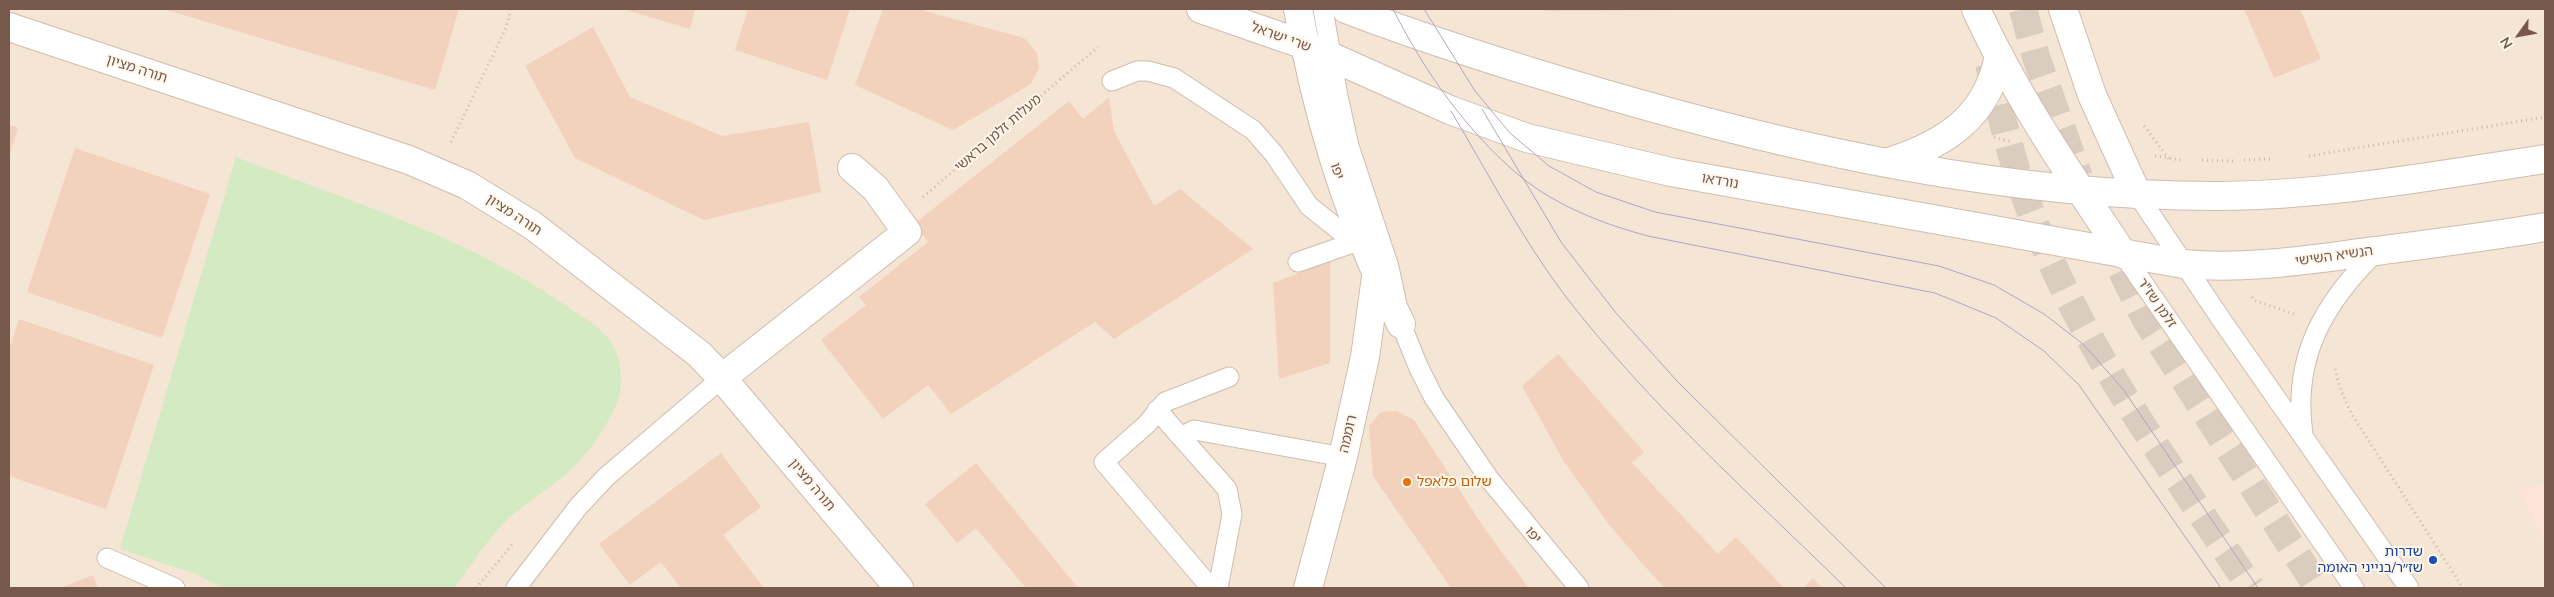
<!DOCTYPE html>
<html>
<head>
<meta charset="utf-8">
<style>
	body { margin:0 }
	#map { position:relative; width:2554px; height:597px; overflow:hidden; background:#fcf3e5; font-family:Mulish,sans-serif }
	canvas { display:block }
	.frame { position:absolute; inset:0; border:10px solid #76594a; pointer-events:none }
	.north { position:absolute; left:2494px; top:10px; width:50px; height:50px; -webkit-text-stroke:4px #fff7ec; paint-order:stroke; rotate:238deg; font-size:14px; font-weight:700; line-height:20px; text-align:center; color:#76594a }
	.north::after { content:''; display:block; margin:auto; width:18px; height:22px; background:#76594a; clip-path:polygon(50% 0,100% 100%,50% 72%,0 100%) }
</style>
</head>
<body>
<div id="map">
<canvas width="2554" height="597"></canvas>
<div class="frame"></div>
<div class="north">N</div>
</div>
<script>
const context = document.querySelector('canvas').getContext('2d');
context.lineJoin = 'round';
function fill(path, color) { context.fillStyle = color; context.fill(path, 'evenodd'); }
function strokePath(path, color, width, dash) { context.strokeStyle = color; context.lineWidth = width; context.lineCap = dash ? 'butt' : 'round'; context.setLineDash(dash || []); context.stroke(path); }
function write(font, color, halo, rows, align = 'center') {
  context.font = font + ' Mulish,"Noto Sans Hebrew",sans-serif'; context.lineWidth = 4; context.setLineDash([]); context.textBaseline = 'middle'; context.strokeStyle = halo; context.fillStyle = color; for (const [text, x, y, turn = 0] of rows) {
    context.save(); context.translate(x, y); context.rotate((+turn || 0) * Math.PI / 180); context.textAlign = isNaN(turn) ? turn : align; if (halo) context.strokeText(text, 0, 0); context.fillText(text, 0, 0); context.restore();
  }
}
const residential = new Path2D(`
	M9,9H2545V588H9Z`);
const commercial = new Path2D(`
	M2545,484V546L2518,490Z`);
const green = new Path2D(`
	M236,157C349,201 469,237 569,308C584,318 602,328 612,344C621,359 624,383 618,399C610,423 586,457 567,473C549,489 528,501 510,517C488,537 472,564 454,588H222L196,574L120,549Z`);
const building = new Path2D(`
	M163,9H459L435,90Z
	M623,9H695L690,29Z
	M748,9H850L827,80L735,50Z
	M883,9H917L1024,38L1037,53L1039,68L1031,84L953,130L855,85Z
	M1545,9H1685V10L1545,11Z
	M2244,9H2300L2321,59L2274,78Z
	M593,27L630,97L722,136L809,122L821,192L704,220L575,158L525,66Z
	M1109,97L1114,131L1154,206L1180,189L1253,249L1114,339L1095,322L951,414L928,385L883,419L821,340L866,305L859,297L928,242L914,224L1069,101L1083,119Z
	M9,125L18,128L9,156Z
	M75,148L210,194L162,338L27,292Z
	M1330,261V363L1279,379L1273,283Z
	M19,319L154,365L106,509L9,476V350Z
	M1558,354L1644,452L1632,463L1718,554L1736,537L1782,586L1780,588H1665L1656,579L1610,526L1563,460L1522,386Z
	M1397,411L1414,420L1486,531L1529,588H1451L1373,476L1369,426L1381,412Z
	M721,453L761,507L723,535L764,588H681L661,562L630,585L599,544Z
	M976,463L1078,588H1026L976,528L957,543L925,504Z
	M93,575L98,588H60Z
	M1813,578L1822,588H1803Z`);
const secondaryTunnel = new Path2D(`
	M2023,9L2036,57L2079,177
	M1989,64C2000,110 2010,155 2026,199C2076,341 2169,464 2251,588
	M2103,233L2146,320L2318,588`);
const path = new Path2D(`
	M2144,126L2169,159
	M1994,137L2012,142
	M451,142L506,28L511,9
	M2155,156L2181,160
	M2309,156L2545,117
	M2202,160L2233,161
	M2244,160L2271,159
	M923,197L1098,47
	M2252,297L2254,300L2294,314
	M2335,369L2340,388L2351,413L2463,588
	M476,588L512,545`);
const service = new Path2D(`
	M1323,9L1338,96L1349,146L1389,267L1401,324L1418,366L1434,398L1490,480L1579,588
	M1112,81L1137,71H1148L1174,78L1253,130L1274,154L1309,206L1339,230L1361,240
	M2137,194L2223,322L2409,588
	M2123,254L2354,588
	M1298,262L1361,240
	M1157,410L1227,489L1232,514L1218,588
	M2303,434C2292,357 2324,302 2378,250
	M1181,437L1194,430L1343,457
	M107,558L175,588
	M516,588L578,507L606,477L722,378
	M1211,588L1104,462L1147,424L1165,402L1229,377`);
const minor = new Path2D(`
	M9,27L409,160L467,185L532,225L699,354L722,378L899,588
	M1305,45C1325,143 1355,235 1401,324
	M722,378L907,232L875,188L852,168
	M1308,588L1343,457L1365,357L1376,277`);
const tertiary = new Path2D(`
	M1201,9L1305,45L1450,110L1527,138L1671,172L2183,264C2249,270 2311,259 2376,251C2433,243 2489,237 2545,227
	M1298,9L1305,45
	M1346,9C1429,41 1513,67 1598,92C1799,151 2010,197 2221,196C2330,195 2438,175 2545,159
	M1976,9C2015,95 2071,176 2123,254
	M2063,9L2092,95L2137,194
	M1889,162C1945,144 1988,117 1999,55`);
const tram = new Path2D(`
	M1393,9C1424,71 1467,132 1521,177C1557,206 1603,224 1648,236L1935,293L1996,318L2044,351L2079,385L2221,588
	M1424,9L1475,91L1510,133L1549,166L1596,192L1655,212L1939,266L1994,285L2044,314L2083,344L2123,389L2258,588
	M1482,109L1561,242L1616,313L1677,381L1886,588
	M1451,111C1488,173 1522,239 1566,297C1648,403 1750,494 1846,588`);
const markers = [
	[1407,482,5,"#e8710a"],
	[2433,560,5,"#1a4fb4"]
];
const streetNames = [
	["שרי ישראל",1281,37,20],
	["תורה מציון",137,69,18],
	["מעלות זלמן בראשי",998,133,-41],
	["יפו",1337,171,72],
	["נורדאו",1720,181,10],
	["תורה מציון",514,215,33],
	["הנשיא השישי",2334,256,-8],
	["זלמן שז\"ר",2157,303,55],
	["רוממה",1348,434,-77],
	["תורה מציון",812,485,50],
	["יפו",1533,535,50]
];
const foodNames = [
	["שלום פלאפל",1417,482]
];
const transitNames = [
	["שדרות",2423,552],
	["שז״ר/בנייני האומה",2423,568]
];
fill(residential, '#f4e5d4');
fill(commercial, '#fde4d9');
fill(green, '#d3eac3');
fill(building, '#f2d2bd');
strokePath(secondaryTunnel, '#daccbe', 28, [28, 14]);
strokePath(service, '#d0bdae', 21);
strokePath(minor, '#d0bdae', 30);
strokePath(tertiary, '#d0bdae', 30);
strokePath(path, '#d7b5a0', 3, [1, 4]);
strokePath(service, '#fff', 19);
strokePath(minor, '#fff', 28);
strokePath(tertiary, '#fff', 28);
strokePath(tram, '#b6a3c6', 1);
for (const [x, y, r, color] of markers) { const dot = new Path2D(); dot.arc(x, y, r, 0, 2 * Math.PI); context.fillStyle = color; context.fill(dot); strokePath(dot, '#fff7ec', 2); }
write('14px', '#76594a', '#fff7ec', streetNames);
write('14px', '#c56008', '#fff7ec', foodNames, 'left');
write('14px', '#164399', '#fff7ec', transitNames, 'right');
</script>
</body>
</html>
